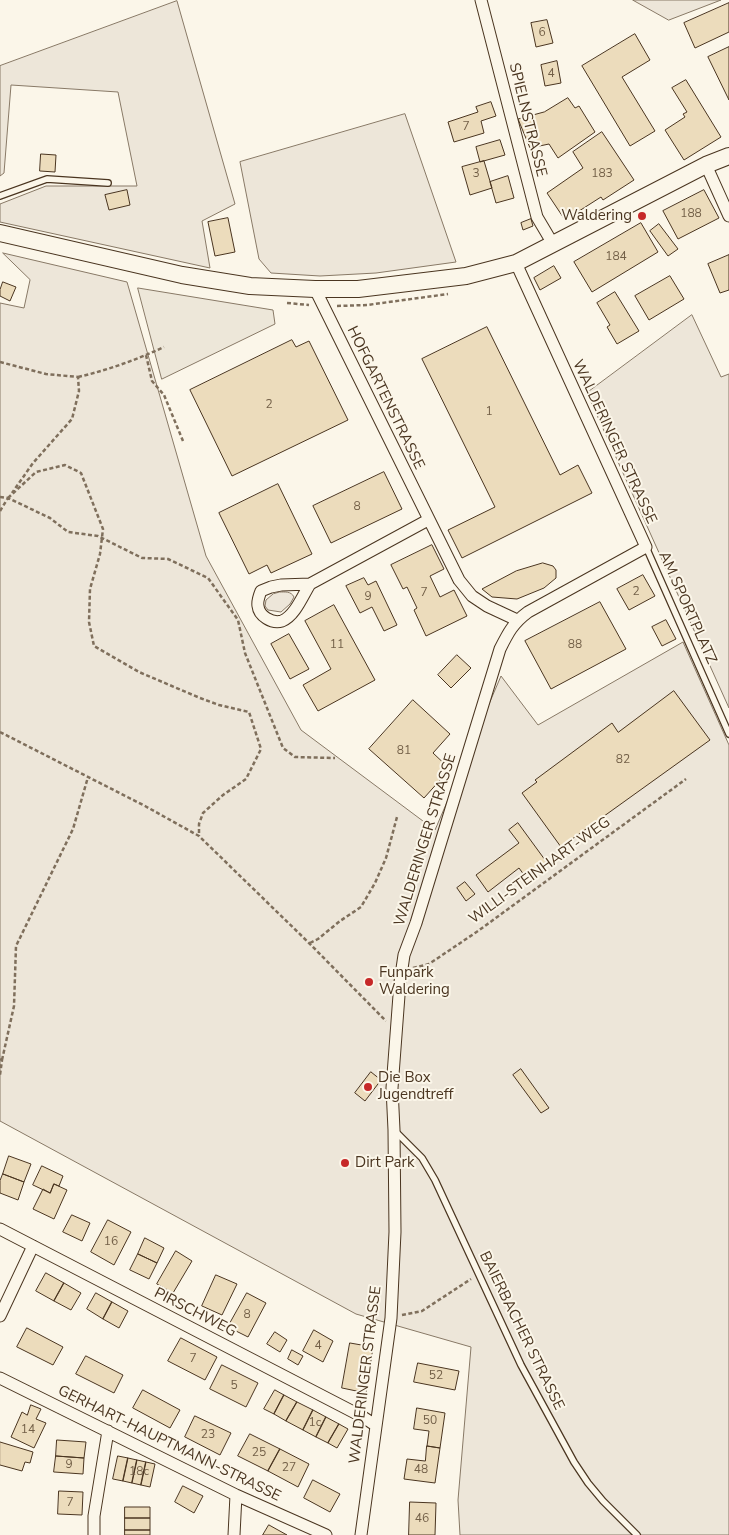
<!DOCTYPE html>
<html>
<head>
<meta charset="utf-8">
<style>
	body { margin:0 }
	canvas { display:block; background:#fbf6e9 }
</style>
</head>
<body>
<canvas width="729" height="1535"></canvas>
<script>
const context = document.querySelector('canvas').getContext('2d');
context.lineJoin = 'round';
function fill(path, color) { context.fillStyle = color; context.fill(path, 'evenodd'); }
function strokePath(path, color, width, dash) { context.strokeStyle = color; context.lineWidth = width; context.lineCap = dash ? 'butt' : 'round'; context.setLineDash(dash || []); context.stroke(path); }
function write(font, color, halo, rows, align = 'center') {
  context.font = font + ' "Nunito Sans",sans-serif'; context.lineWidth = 4; context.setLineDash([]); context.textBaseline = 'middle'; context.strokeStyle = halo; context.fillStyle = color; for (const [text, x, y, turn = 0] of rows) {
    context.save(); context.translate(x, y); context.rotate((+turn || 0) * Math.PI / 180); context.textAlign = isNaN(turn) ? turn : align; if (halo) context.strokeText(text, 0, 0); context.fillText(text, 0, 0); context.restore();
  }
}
const green = new Path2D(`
	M633,0H721L669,20Z
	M177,1L235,204L202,221L210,268L0,222V204L46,186H137L118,92L11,85L4,173L0,176V66Z
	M405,114L456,262L376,273L320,276L271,273L259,259L240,162Z
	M3,253L127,282L206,556L301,730L435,830L501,676L538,725L683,642L729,745V1535H460L458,1500L471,1347L356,1314L0,1121V303L24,308L30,280Z
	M692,315L721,377L729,374V708L587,393Z
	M280,592C285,592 291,591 294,597L290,604L281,612L268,610L265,606L266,600L273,594Z`);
const parking = new Path2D(`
	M138,288L273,310L275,324L162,379Z`);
const building = new Path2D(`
	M729,3V32L695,48L684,23Z
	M547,20L553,43L536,47L531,23Z
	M635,34L650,60L622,77L655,131L630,146L582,66Z
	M729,47V100L708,57Z
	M557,61L561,83L545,86L541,65Z
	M686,80L721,137L684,160L665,130L685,117L683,114L687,112L672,88Z
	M568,98L575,108L579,106L595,132L558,158L549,144L530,148L518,119L544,112Z
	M491,102L496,116L481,121L484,133L454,142L448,122L478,112L476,107Z
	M602,132L634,180L603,200L601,197L565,220L547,193L583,168L573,152Z
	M500,140L505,155L480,162L476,147Z
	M41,154L56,155L55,172L40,171Z
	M484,161L492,188L470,195L462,167Z
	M508,176L514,198L496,203L490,182Z
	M127,190L130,205L109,210L105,195Z
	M704,190L719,218L678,239L663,211Z
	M228,218L235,252L215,256L208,222Z
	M531,219L533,226L523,230L521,223Z
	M641,223L658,252L592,292L574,262Z
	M659,224L678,249L668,256L650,231Z
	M729,255V290L720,293L708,264Z
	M554,266L561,278L540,290L534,278Z
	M670,276L684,299L649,320L635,296Z
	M3,282L16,287L10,301L0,296V290Z
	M615,292L639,331L617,344L607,327L610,325L597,303Z
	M487,327L560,475L578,465L592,493L462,558L448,530L495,507L422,359Z
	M292,340L296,347L309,341L348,420L232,476L190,390Z
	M384,472L402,509L331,543L313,506Z
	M278,484L312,554L271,573L267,565L249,574L219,513Z
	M432,545L444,569L430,576L440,597L454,590L467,616L426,636L414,610L417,608L407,587L403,589L391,565Z
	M543,563L553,566L556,570V578L544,588L517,599L492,597L482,589L516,571Z
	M643,575L655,596L629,610L617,589Z
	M364,578L368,585L376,581L397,625L384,631L372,607L360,613L346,586Z
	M600,602L626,649L551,689L525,641Z
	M334,605L375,680L318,711L303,685L331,669L305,621Z
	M666,620L676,639L662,646L652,627Z
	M289,634L309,669L290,679L271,644Z
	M457,655L471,668L451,688L438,675Z
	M674,691L710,740L561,847L522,793L537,782L535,780L612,723L618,732Z
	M413,700L450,734L433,753L450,769L424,798L369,749Z
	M518,823L548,864L527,879L519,868L488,892L476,875L519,843L509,830Z
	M465,882L475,894L466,901L457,888Z
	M521,1069L549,1108L541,1113L513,1075Z
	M371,1072L381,1080L365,1101L355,1093Z
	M9,1156L31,1164L24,1182L3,1174Z
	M42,1166L63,1176L59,1186L54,1184L50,1193L33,1185Z
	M3,1174L24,1182L18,1200L0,1193V1181Z
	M54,1184L67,1190L54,1219L33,1209L43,1189L50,1193Z
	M72,1215L90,1223L82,1241L63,1232Z
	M108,1220L131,1232L114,1265L91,1252Z
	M145,1238L164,1248L157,1263L138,1254Z
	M176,1251L192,1261L173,1293L157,1284Z
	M138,1254L157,1263L149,1279L130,1270Z
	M46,1273L64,1283L54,1301L36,1291Z
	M216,1275L237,1284L222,1315L202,1306Z
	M64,1283L81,1293L71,1310L54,1301Z
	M96,1293L112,1302L103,1319L87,1309Z
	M247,1293L266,1303L248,1337L228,1327Z
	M112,1302L128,1311L119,1328L103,1319Z
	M27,1328L63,1347L53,1365L17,1347Z
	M314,1330L333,1341L323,1362L303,1351Z
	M275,1332L287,1340L280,1352L267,1344Z
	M181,1338L217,1357L205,1380L168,1361Z
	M350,1343L373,1347L366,1393L342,1388Z
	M292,1350L303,1356L298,1365L288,1359Z
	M86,1356L123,1375L114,1393L76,1374Z
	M418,1363L459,1371L455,1390L414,1382Z
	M222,1365L258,1383L246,1407L210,1389Z
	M143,1390L180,1410L170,1428L133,1408Z
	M275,1390L284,1395L274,1414L264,1409Z
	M284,1395L297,1402L286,1421L274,1414Z
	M297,1402L313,1410L303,1430L286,1421Z
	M31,1405L41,1409L36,1419L46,1423L34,1448L11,1437L22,1412L27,1415Z
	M417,1408L445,1413L440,1448L427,1446L429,1431L414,1429Z
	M313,1410L326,1417L316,1437L303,1430Z
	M195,1416L231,1433L220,1455L185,1437Z
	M326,1417L339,1424L328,1443L316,1437Z
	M339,1424L348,1429L337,1448L328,1443Z
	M250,1434L280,1449L268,1471L238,1456Z
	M57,1440L86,1442L84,1458L56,1456Z
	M0,1442L33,1452L30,1463L25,1462L22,1471L0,1465Z
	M427,1446L440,1448L435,1483L404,1479L407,1459L425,1461Z
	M280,1449L309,1464L298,1487L268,1471Z
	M56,1456L84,1458L83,1474L54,1472Z
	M118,1456L128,1458L123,1481L113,1479Z
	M128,1458L137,1460L132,1483L123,1481Z
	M137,1460L146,1462L141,1485L132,1483Z
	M146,1462L155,1464L150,1487L141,1485Z
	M313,1480L340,1494L330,1512L304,1498Z
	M183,1486L203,1496L194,1513L175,1502Z
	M59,1491L83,1492L82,1515L58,1514Z
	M410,1502L436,1503L435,1535H409Z
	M125,1507H150V1518H125Z
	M125,1518H150V1530H125Z
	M269,1525L287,1535H263Z
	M125,1530H150V1535H125Z`);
const path = new Path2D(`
	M287,303L309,305
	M337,306L367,305L448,294
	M146,355L152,381L164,395L183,441
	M0,362L46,374L78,377L79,391L72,419L33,463L12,493
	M78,377C108,370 136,360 164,347
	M0,497L8,498L50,518L68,532L98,536L142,558L168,559L208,578L238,620L245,653L283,748L295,757L335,758
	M8,498L36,472L65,465L81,473L103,529L100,554L90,589L89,622L94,646L139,672L200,698L219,705L249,712L261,749L246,779L223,795L203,813L199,824V836
	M0,511L8,498
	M0,732L145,806L199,836L309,943L386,1021
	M310,943L318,939L340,921L361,907L375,883L386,858L397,817
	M413,968L429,964L478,931L686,779
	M0,1059L2,1060L0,1075
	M2,1060L14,1006L16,946L73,829L88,777
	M402,1315L422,1311L471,1279`);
const service = new Path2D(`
	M0,196L47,179L108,183
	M646,547L729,734
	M395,1131L422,1158L435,1180L521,1365L574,1462L588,1483L603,1501L637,1535`);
const minor = new Path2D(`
	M481,0L537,217L553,244
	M706,165L729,216
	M315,289L459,580L472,596L487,606L517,620
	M310,584C303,595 295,616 282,621C272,624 259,616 258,606C257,601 259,596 261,591L271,587L281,585L310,584L428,520
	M0,1229L363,1417L375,1425
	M0,1316L33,1246
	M0,1378L236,1495L326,1535
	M94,1535V1516L108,1431
	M234,1535L236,1495
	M361,1535L391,1318L395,1232L394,1130L392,1088L400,982L404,955L416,923L500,649C508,633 513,623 528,612L646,547L516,263`);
const secondary = new Path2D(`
	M0,233L182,275L250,286L315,289H358L466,276L516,263L706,165L729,156`);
const markers = [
	[642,216,5,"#c62828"],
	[369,982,5,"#c62828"],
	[368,1087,5,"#c62828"],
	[345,1163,5,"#c62828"]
];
const numberNames = [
	["6",542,33],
	["4",551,74],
	["7",466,127],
	["3",476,174],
	["183",602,174],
	["188",691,214],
	["184",616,257],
	["2",269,405],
	["1",489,412],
	["8",357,507],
	["2",636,592],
	["7",424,593],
	["9",368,597],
	["11",337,645],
	["88",575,645],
	["81",404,751],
	["82",623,760],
	["16",111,1242],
	["8",247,1315],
	["4",318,1346],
	["7",193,1359],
	["52",436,1376],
	["5",234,1386],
	["50",430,1421],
	["1c",315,1423],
	["14",28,1430],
	["23",208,1435],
	["25",259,1453],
	["9",69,1465],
	["27",289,1468],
	["48",421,1470],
	["18c",139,1472],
	["7",70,1503],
	["46",422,1519]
];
const streetNames = [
	["SPIELNSTRASSE",527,120,76],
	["HOFGARTENSTRASSE",385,398,64],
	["WALDERINGER STRASSE",614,442,65],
	["AM SPORTPLATZ",687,608,66],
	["WALDERINGER STRASSE",426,840,-73],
	["WILLI-STEINHART-WEG",540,871,-36],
	["PIRSCHWEG",195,1313,27],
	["BAIERBACHER STRASSE",521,1331,64],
	["WALDERINGER STRASSE",366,1375,-83],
	["GERHART-HAUPTMANN-STRASSE",169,1444,26]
];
const poiNames = [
	["Waldering",632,216,"right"],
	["Funpark",379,973],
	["Waldering",379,990],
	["Die Box",378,1078],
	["Jugendtreff",378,1095],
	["Dirt Park",355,1163]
];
fill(green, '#ede6d9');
strokePath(green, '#887966', 1);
fill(parking, '#ede7d9');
strokePath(parking, '#887966', 1);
fill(building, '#ecdcbc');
strokePath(building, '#4a3520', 1);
strokePath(service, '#4a3520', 8);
strokePath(minor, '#4a3520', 13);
strokePath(secondary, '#4a3520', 18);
strokePath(path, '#7f6f5c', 2.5, [4, 2.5]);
strokePath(service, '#fbf6e9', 5.5);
strokePath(minor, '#fbf6e9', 11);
strokePath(secondary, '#fbf6e9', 16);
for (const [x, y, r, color] of markers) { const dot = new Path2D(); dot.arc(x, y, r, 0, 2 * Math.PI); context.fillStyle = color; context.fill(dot); strokePath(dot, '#fbf6e9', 2); }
write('12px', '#725f47', null, numberNames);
write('15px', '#4a3520', '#fbf6e9', streetNames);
write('15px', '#4a3520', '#fbf6e9', poiNames, 'left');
</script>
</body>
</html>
